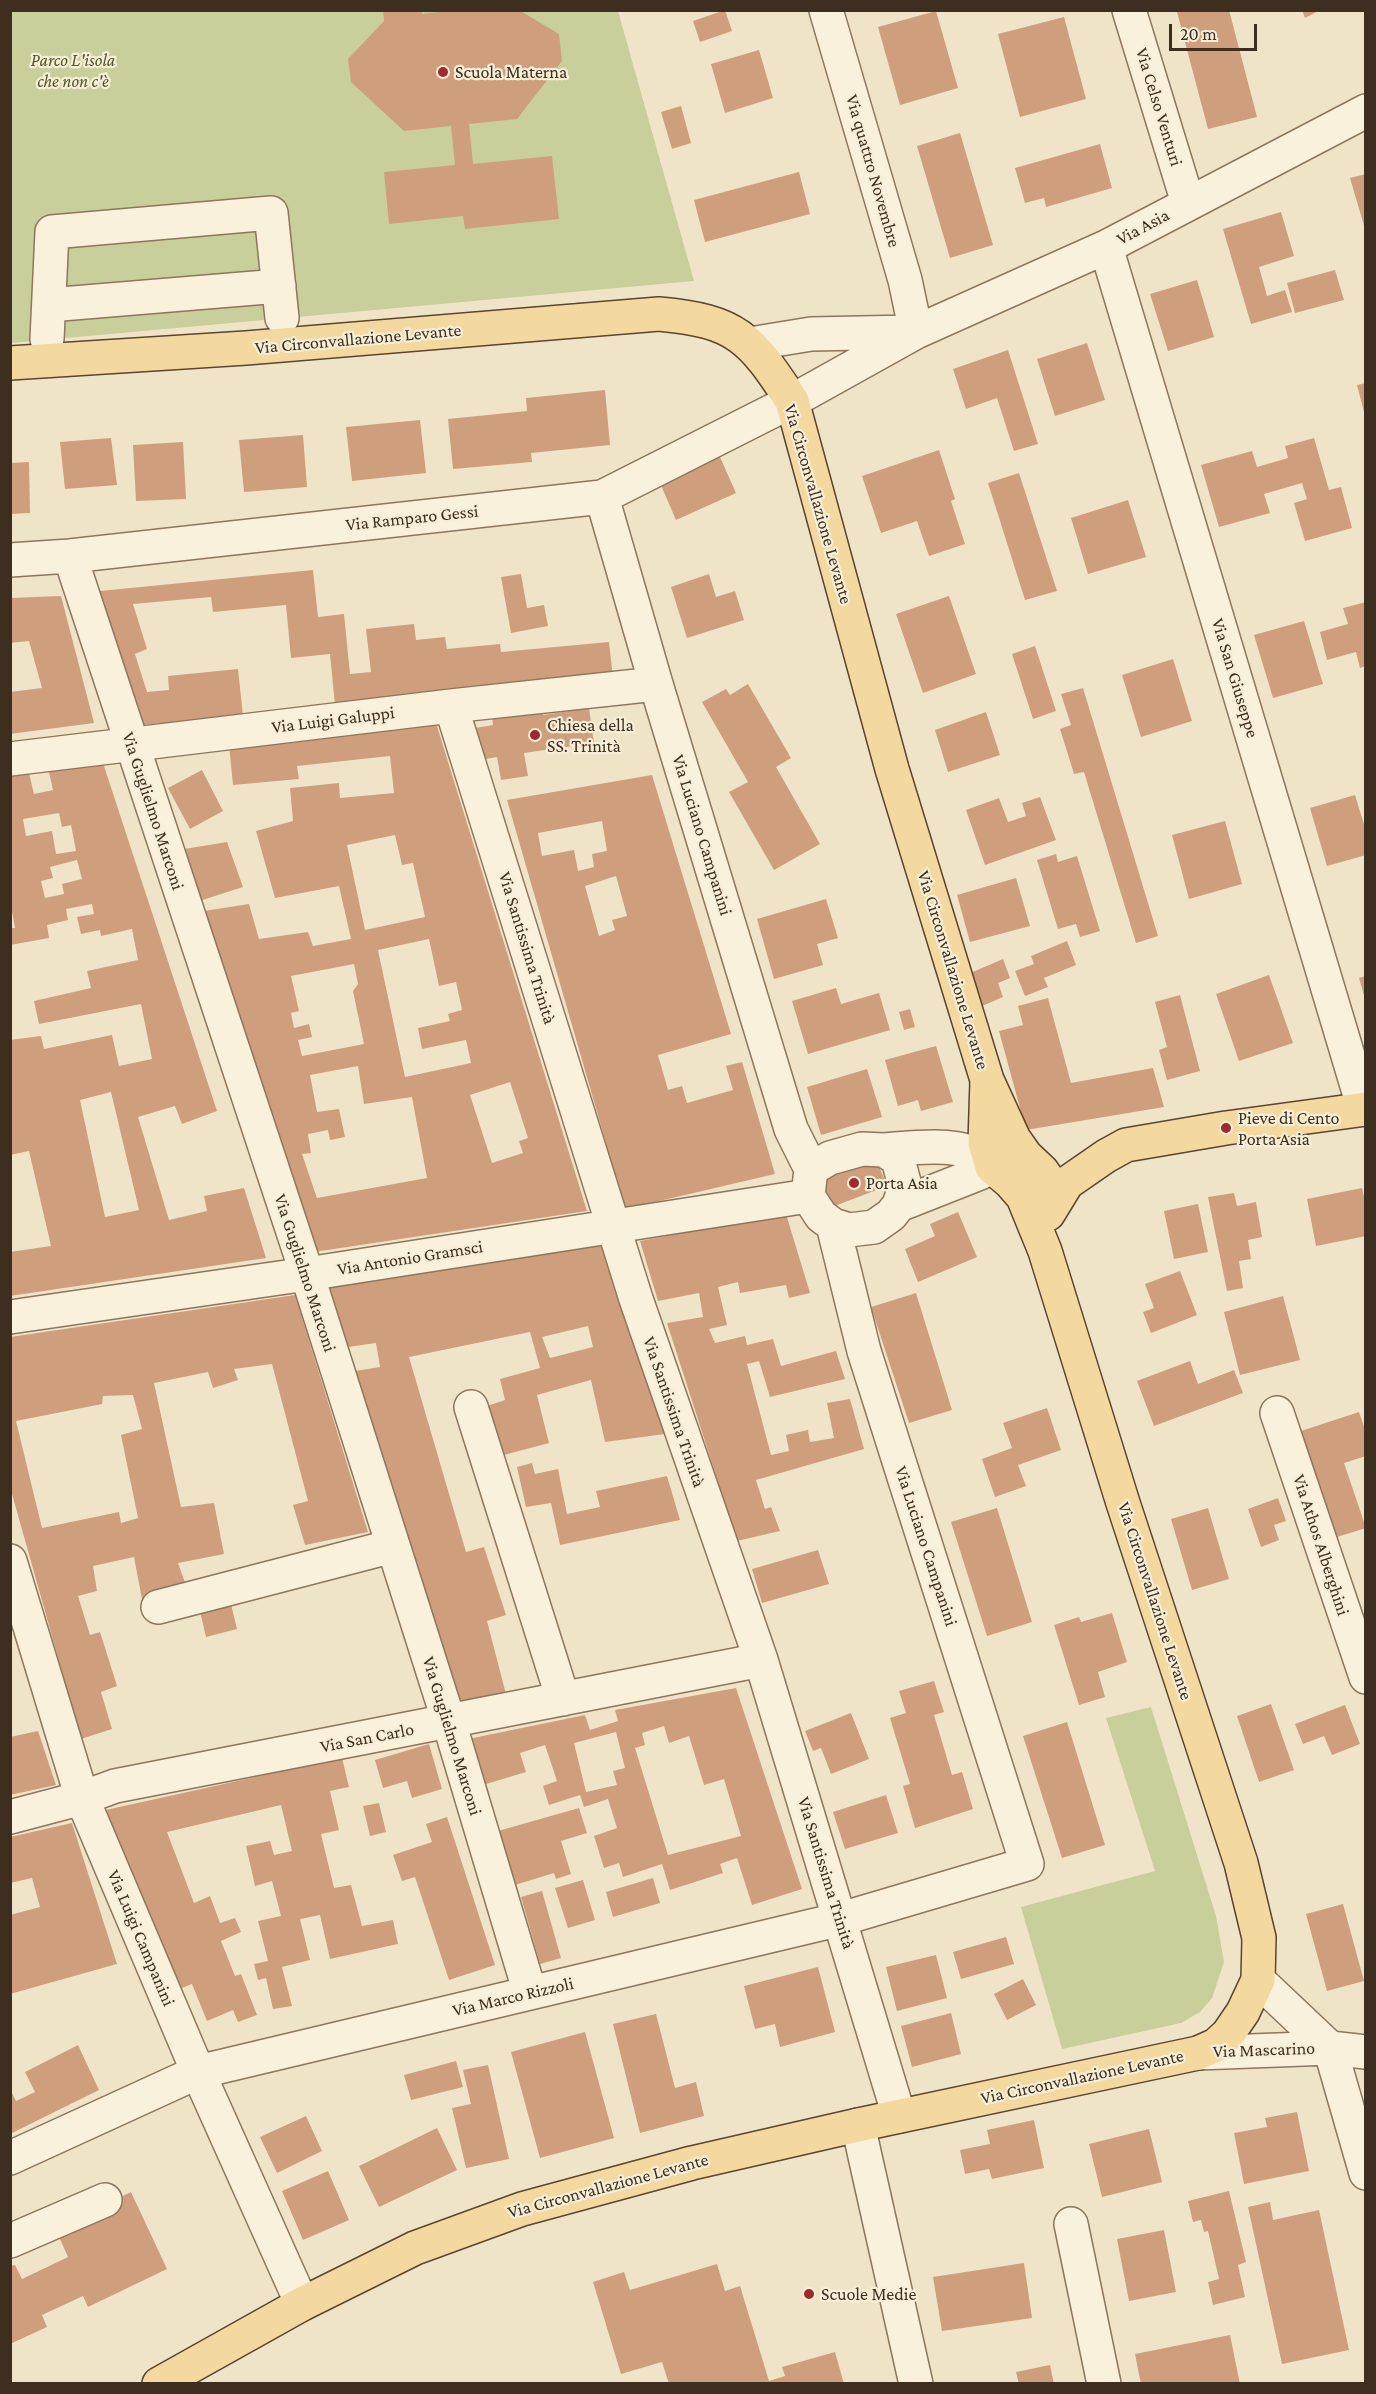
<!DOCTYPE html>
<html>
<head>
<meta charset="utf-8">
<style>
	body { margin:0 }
	#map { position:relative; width:1376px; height:2394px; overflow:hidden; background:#f0e4c8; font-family:"Crimson Pro",serif }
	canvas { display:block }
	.frame { position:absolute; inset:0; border:12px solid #3d2e20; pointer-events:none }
	.scale { position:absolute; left:1169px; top:24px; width:88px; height:27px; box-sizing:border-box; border:3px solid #3d2e20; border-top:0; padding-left:8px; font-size:18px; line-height:21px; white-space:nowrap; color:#3d2e20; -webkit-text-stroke:4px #f7eed8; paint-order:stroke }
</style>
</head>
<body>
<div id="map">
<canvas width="1376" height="2394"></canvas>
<div class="frame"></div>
<div class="scale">20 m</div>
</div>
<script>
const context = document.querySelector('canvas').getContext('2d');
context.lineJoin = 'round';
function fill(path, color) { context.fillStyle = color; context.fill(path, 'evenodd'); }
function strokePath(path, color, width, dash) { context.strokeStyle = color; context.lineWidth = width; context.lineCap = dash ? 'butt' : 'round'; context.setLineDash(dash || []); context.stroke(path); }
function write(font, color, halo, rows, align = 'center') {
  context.font = font + ' "Crimson Pro",serif'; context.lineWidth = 4.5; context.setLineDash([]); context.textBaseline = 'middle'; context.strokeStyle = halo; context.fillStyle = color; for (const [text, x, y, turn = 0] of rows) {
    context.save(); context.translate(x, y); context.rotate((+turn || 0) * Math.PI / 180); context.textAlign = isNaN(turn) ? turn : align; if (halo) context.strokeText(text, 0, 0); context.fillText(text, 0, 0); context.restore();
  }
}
const green = new Path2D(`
	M11,11H618L694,281L11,343Z
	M1151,1707L1216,1916L1224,1962L1212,1998L1200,2012L1181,2023L1062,2049L1021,1907L1155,1871L1106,1718Z`);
const building = new Path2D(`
	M383,10H422V14L453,10H519L559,34L562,61L517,119L469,124L473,164L552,156L559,219L465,229L463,216L389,224L384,172L455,165L451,126L404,131L351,82L348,59L384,21Z
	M725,10L732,31L700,42L693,21Z
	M1183,10H1229L1257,117L1208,129L1177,12Z
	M1302,10H1320L1305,18Z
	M936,11L958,88L900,105L878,27Z
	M1064,17L1086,99L1020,117L998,34Z
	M759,50L773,98L725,113L711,64Z
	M681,106L691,143L672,149L661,112Z
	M960,133L993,245L950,258L917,146Z
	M1100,144L1112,188L1046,207L1044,198L1025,203L1015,168Z
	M799,172L810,214L705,242L694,200Z
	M1366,174V229H1365L1350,178Z
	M1281,212L1294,256L1259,267L1267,296L1285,290L1292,312L1251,324L1223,229Z
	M1335,270L1344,300L1295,313L1287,283Z
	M1197,280L1214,337L1168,351L1150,294Z
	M1087,343L1105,400L1055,416L1037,359Z
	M1008,350L1038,444L1014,451L997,398L966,409L953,369Z
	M1366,383V416H1365L1357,385Z
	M605,390L610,445L531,453L532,462L453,469L448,419L527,411L526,398Z
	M420,420L426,473L352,481L346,427Z
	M303,435L307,487L244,492L239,440Z
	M111,438L117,485L65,489L60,442Z
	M1314,438L1329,490L1341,487L1352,528L1305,541L1294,503L1307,499L1302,483L1264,494L1270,513L1219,527L1201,465L1252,451L1257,467L1288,458L1285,446Z
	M183,442L186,499L136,501L133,445Z
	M939,450L955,499L951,501L965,544L929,556L917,521L881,533L862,476Z
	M720,457L736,493L676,520L660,483Z
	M29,462L30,513L10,514V463Z
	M1019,473L1057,591L1025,600L988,483Z
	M1128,500L1146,557L1088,574L1071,518Z
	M313,570L318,617L344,614L350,674L371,672L366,629L414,624L416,640L445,637L447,649L500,644L501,652L609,642L613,678L335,705L330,654L291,658L286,605L213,612L211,597L133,604L147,649L135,654L147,692L169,690L168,676L238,669L243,716L130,726L90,592Z
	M521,574L527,608L544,605L548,626L511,633L501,577Z
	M709,574L716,597L735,591L744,620L687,638L671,587Z
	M61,596L94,723L10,734V692L42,688L29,641L10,643V598Z
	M949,596L976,674L923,693L896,614Z
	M1366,602V666L1360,668L1356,652L1327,660L1320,632L1348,624L1343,608Z
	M1304,621L1323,684L1273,698L1254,635Z
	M1035,646L1056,711L1033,719L1012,654Z
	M1173,659L1192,721L1141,737L1122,675Z
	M748,684L791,758L776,767L820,844L774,870L729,792L748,782L702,702L726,689L730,695Z
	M1083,688L1158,936L1136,943L1084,772L1074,774L1060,729L1071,725L1061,694Z
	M541,703L543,715L589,708L594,743L524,753L528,776L501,780L497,757L480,760L475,728L493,725L491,710Z
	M986,712L1000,755L948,772L935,730Z
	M436,723L587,1211L314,1252L204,911L249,904L259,939L308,932L313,946L351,939L339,886L275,898L256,831L293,821L290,788L339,783L340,798L394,793L390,756L297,766L299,779L233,785L229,745ZM395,835L402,865L413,863L425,917L365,930L347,845ZM429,939L439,986L456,982L462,1010L448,1014L450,1021L418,1028L422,1049L466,1040L471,1063L405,1077L378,950ZM354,964L358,984L353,991L364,1044L302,1056L298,1040L312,1037L309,1024L294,1028L291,1013L299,1011L291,976ZM358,1066L364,1104L412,1097L427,1178L317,1198L302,1154L311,1153L308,1134L328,1130L330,1140L345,1137L339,1109L317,1112L310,1075ZM510,1082L528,1138L519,1141L523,1153L492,1163L470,1095Z
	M103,763L217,1111L182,1124L175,1106L138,1117L169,1220L207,1211L204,1196L244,1188L266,1258L10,1296V1252L51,1246L29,1151L10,1155V1040L41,1036L44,1049L112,1035L119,1066L152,1059L141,1004L39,1024L34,1001L91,988L87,971L138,960L132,929L101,936L100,930L81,934L77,917L94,914L92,904L66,909L68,920L47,925L49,938L10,945V928H15L10,900V773L28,769L34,794L53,790L48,768ZM59,813L62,827L71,825L76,851L56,854L52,831L26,836L23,819ZM77,860L82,879L62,884L64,894L45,898L41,881L53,878L50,867ZM111,1092L139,1210L105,1217L80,1100Z
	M202,770L223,811L190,829L168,788Z
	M652,775L731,1034L658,1055L668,1090L682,1086L687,1103L733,1090L726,1066L742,1062L775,1174L625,1209L507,800ZM602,821L607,851L592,854L594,867L578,871L574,850L542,856L538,833ZM616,876L627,916L612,920L615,930L599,936L585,886Z
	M1355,795L1366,831V855L1327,866L1310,808Z
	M1040,797L1056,840L985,865L966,810L999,798L1008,822L1026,816L1022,803Z
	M1225,821L1242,884L1189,899L1172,835Z
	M227,842L243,887L190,904L172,851Z
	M1056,854L1058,862L1077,856L1100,931L1080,937L1076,924L1058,929L1037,860Z
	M1016,878L1030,926L970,942L957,895Z
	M826,899L838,938L817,944L823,965L774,979L757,919Z
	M1067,941L1076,965L1044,978L1048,987L1025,996L1015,971L1034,964L1031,956Z
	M1003,959L1010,978L998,983L1003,997L982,1006L968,974Z
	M1269,975L1293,1043L1239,1061L1216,994Z
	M1366,976V998L1365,999L1359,978Z
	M836,988L841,1004L879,993L890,1030L808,1054L792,1001Z
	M1180,995L1200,1071L1167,1080L1159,1050L1167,1047L1155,1002Z
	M1048,998L1071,1083L1153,1068L1164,1107L1026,1130L999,1031L1023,1025L1018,1006Z
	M910,1009L915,1027L904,1030L899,1012Z
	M936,1046L953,1102L921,1111L918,1100L898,1106L885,1060Z
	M867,1069L882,1117L821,1135L807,1087Z
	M876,1159L887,1186L832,1207L821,1181Z
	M1362,1188L1366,1205V1236L1316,1246L1307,1199Z
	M1234,1193L1237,1206L1256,1202L1262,1237L1248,1240L1251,1259L1239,1261L1243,1288L1227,1291L1208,1197Z
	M1198,1204L1208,1252L1174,1259L1164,1211Z
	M958,1212L977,1257L918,1282L905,1249L935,1236L930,1224Z
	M786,1214L810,1293L789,1298L786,1285L740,1293L738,1282L718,1287L727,1325L709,1329L715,1343L745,1336L747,1345L773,1339L781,1366L836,1351L845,1379L770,1397L759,1361L747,1364L771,1455L789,1451L786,1435L808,1430L810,1442L834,1438L827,1403L850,1399L864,1449L756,1480L765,1509L771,1507L780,1531L737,1541L667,1323L703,1317L699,1293L658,1301L640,1241Z
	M605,1244L665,1434L605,1442L591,1380L537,1395L549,1443L500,1456L484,1407L505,1400L500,1379L540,1368L530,1332L409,1357L466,1552L484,1547L506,1615L487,1621L507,1698L462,1705L355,1371L380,1367L376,1343L348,1347L327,1285ZM588,1326L593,1347L550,1358L542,1337Z
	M1180,1271L1197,1315L1151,1333L1143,1312L1154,1308L1145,1284Z
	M916,1293L952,1410L909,1423L871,1307Z
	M295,1295L368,1532L305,1545L293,1505L308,1501L272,1364L234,1369L238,1380L213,1388L208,1372L154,1383L181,1507L214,1503L224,1554L178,1563L187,1588L142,1599L134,1557L93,1566L97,1591L78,1596L90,1635L100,1632L117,1686L101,1692L112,1729L81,1739L10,1487V1337ZM133,1395L142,1429L121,1435L138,1518L121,1523L119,1512L42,1528L16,1421L102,1404L103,1396Z
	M1283,1296L1300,1360L1240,1375L1224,1312Z
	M1190,1361L1198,1384L1234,1370L1243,1393L1154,1426L1137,1381Z
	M1047,1408L1061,1450L1018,1465L1026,1486L995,1497L982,1459L1012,1448L1003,1423Z
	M1359,1412L1366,1432V1456L1344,1463L1366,1528L1337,1537L1301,1431Z
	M532,1463L535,1474L558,1469L567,1514L600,1507L596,1491L667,1476L680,1520L560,1545L551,1503L526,1507L517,1467Z
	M1278,1498L1286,1521L1274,1525L1279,1540L1261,1547L1248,1509Z
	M997,1508L1032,1622L987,1636L951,1522Z
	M1208,1508L1229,1579L1192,1590L1171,1519Z
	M818,1550L829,1584L762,1603L752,1569Z
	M230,1600L237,1629L206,1637L199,1607Z
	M1112,1613L1127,1662L1098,1672L1105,1697L1079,1705L1054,1625L1079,1617L1081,1622Z
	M934,1681L944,1712L934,1715L952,1775L962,1772L973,1809L915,1828L903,1786L910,1784L890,1718L906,1713L899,1691Z
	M736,1688L802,1889L752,1905L737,1858L720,1864L723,1873L670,1890L662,1864L623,1877L619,1863L604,1868L594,1836L617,1828L608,1799L584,1807L580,1795L549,1805L543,1786L557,1781L545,1745L520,1753L526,1772L483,1785L468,1739L585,1715L590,1730L618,1721L615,1710ZM664,1726L669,1743L689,1736L704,1785L724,1779L741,1836L668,1855L635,1748L645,1745L642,1733ZM616,1732L625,1768L613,1771L617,1785L586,1792L574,1743Z
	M1271,1704L1294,1770L1259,1782L1237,1716Z
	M1345,1705L1360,1744L1332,1755L1324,1736L1303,1744L1295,1724Z
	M851,1713L869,1759L831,1774L821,1748L813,1751L805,1731Z
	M1067,1722L1105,1845L1062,1858L1023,1736Z
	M38,1731L56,1785L10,1795V1737Z
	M429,1744L442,1789L412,1798L407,1781L383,1788L375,1760Z
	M342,1758L349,1787L330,1791L339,1830L321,1834L334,1888L351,1885L362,1926L393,1920L398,1944L330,1959L320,1915L300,1919L310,1960L282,1967L292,2006L273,2009L266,1978L258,1980L254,1964L268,1961L258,1921L281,1916L272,1881L255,1886L246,1846L270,1841L274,1855L292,1851L281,1805L167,1832L194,1903L210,1896L220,1923L235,1918L241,1932L221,1941L235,1976L241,1974L257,2015L238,2022L233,2010L207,2021L192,1984L174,1991L101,1811Z
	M886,1795L898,1833L845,1849L833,1812Z
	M379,1803L386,1832L370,1836L363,1806Z
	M579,1808L587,1833L561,1841L571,1874L556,1879L554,1873L515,1885L498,1831Z
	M447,1817L495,1965L449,1980L415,1877L402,1881L393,1855L432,1842L426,1824Z
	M72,1823L117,1964L10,1994V1915L40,1907L32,1878L10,1883V1837Z
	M653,1878L660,1903L613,1917L606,1892Z
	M583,1880L595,1920L568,1928L555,1888Z
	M542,1891L561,1958L540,1964L521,1897Z
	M1343,1904L1364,1981L1327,1991L1306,1914Z
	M1006,1937L1014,1964L961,1979L953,1952Z
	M936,1955L947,1998L897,2011L886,1967Z
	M818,1967L835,2032L780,2047L775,2024L755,2029L744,1986Z
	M1023,1979L1036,2005L1007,2020L994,1994Z
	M951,2013L961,2054L912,2067L901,2026Z
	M656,2014L675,2088L696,2082L704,2116L640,2133L613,2024Z
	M585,2032L614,2138L540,2158L511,2052Z
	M78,2045L99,2090L10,2134V2089L16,2101L35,2092L25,2072Z
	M456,2061L463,2087L411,2100L404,2075Z
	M488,2065L509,2159L466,2168L452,2108L471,2104L463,2070Z
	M1297,2112L1309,2171L1244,2184L1234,2133L1267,2127L1265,2118Z
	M306,2116L322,2151L277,2173L260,2137Z
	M1034,2120L1044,2168L992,2179L989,2169L965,2174L960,2150L990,2144L987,2130Z
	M437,2128L457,2170L379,2207L359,2166Z
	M1149,2129L1162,2182L1102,2197L1089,2144Z
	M328,2171L349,2220L303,2240L282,2191Z
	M1229,2191L1246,2262L1238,2265L1245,2297L1213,2305L1208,2282L1219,2279L1208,2231L1204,2232L1201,2220L1193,2222L1188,2201Z
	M131,2192L167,2269L88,2307L83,2296L42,2315L47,2327L10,2344V2266L15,2265L22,2279L68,2257L55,2228Z
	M1270,2202L1273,2220L1319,2210L1349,2350L1282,2364L1248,2207Z
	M1164,2230L1176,2292L1129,2301L1117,2239Z
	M1024,2263L1032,2318L942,2331L933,2277Z
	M717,2264L725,2291L740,2286L769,2381L785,2376L782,2367L835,2352L844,2384H669L662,2362L621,2374L593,2282L624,2272L630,2290Z
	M1230,2335L1240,2384H1141L1135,2354Z
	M1050,2365L1054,2384H1019L1016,2372Z`);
const minor = new Path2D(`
	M826,10L905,280L916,332
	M1129,10L1188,203
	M1106,247L1364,1109
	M49,305L279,286
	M47,339L52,232L271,213L282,318
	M750,344L811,334L911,332
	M602,497L656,684L791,1129L811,1169
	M70,556L307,1274L449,1722L530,1993
	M10,560L70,556L602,497L792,401L916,332L1106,247L1366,111
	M451,706L636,1299L761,1660L899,2116
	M10,759L451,706L656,684
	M862,1149L884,1150L898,1159L905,1186L899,1205L891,1215L874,1227L849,1230L833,1225L821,1216L808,1196L811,1169L830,1158Z
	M884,1150C909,1148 950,1143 973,1153C980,1157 986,1162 992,1167
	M899,1205L980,1173L1002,1160L1019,1156
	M10,1317L307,1274L808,1196
	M471,1407L563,1699
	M1277,1413L1366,1677
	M10,1561L82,1798L198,2072L302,2304
	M158,1607L393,1546
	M10,1817L82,1798L115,1786L761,1660
	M1258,1980L1330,2048
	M1330,2048L1366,2173
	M1198,2053L1330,2048L1366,2052
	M858,2125L916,2384
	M10,2158L198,2072L841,1919L1027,1864L864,1351L833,1225
	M1071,2224L1104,2384
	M10,2241L105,2200`);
const major = new Path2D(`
	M10,363L246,348L659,314C737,321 751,338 792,401L892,769L987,1080L1014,1139L1026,1156L1042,1171L1059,1195
	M1048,1214L1067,1183L1106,1156L1126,1145L1226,1128L1366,1109
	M159,2384L302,2304L415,2248L522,2209L692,2163L858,2125L1198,2053L1216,2045L1228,2034L1243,2012L1258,1980L1259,1938L1241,1863L1123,1503L1045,1251L1023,1197L1010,1182L992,1167L985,1143L987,1080`);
const markers = [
	[443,72,6,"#9e2a2b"],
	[535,735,6,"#9e2a2b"],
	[1226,1128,6,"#9e2a2b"],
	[854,1183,6,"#9e2a2b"],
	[809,2294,6,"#9e2a2b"]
];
const parkNames = [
	["Parco L'isola",73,60],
	["che non c'è",73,81]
];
const poiNames = [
	["Scuola Materna",455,72],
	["Chiesa della",547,725],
	["SS. Trinità",547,746],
	["Pieve di Cento",1238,1118],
	["Porta Asia",1238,1139],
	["Porta Asia",866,1183],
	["Scuole Medie",821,2294]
];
const streetNames = [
	["Via Celso Venturi",1159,107,73],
	["Via quattro Novembre",873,171,74],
	["Via Asia",1143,227,-28],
	["Via Circonvallazione Levante",358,339,-5],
	["Via Circonvallazione Levante",818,504,74],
	["Via Ramparo Gessi",412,518,-6],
	["Via San Giuseppe",1235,678,73],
	["Via Luigi Galuppi",333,720,-7],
	["Via Guglielmo Marconi",153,811,72],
	["Via Luciano Campanini",702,835,73],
	["Via Santissima Trinità",527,948,73],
	["Via Circonvallazione Levante",953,970,73],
	["Via Antonio Gramsci",410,1258,-9],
	["Via Guglielmo Marconi",305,1273,72],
	["Via Santissima Trinità",674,1412,71],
	["Via Athos Alberghini",1321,1545,72],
	["Via Luciano Campanini",926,1546,72],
	["Via Circonvallazione Levante",1155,1601,72],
	["Via Guglielmo Marconi",452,1736,73],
	["Via San Carlo",367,1738,-11],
	["Via Santissima Trinità",826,1873,73],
	["Via Luigi Campanini",141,1938,67],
	["Via Marco Rizzoli",513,1997,-13],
	["Via Mascarino",1264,2050,-2],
	["Via Circonvallazione Levante",1082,2077,-12],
	["Via Circonvallazione Levante",608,2186,-15]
];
fill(green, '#c9cf9b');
fill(building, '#cf9f7d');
strokePath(minor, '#8d765c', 36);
strokePath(major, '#5b4430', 36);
strokePath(minor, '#faf1dc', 33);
strokePath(major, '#f3d9a0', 33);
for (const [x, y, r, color] of markers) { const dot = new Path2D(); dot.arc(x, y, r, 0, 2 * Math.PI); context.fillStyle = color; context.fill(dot); strokePath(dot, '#f7eed8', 2); }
write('italic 18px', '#4d5a26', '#f7eed8', parkNames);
write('18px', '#3d2e20', '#f7eed8', poiNames, 'left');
write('18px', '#3d2e20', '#f7eed8', streetNames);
</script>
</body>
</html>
